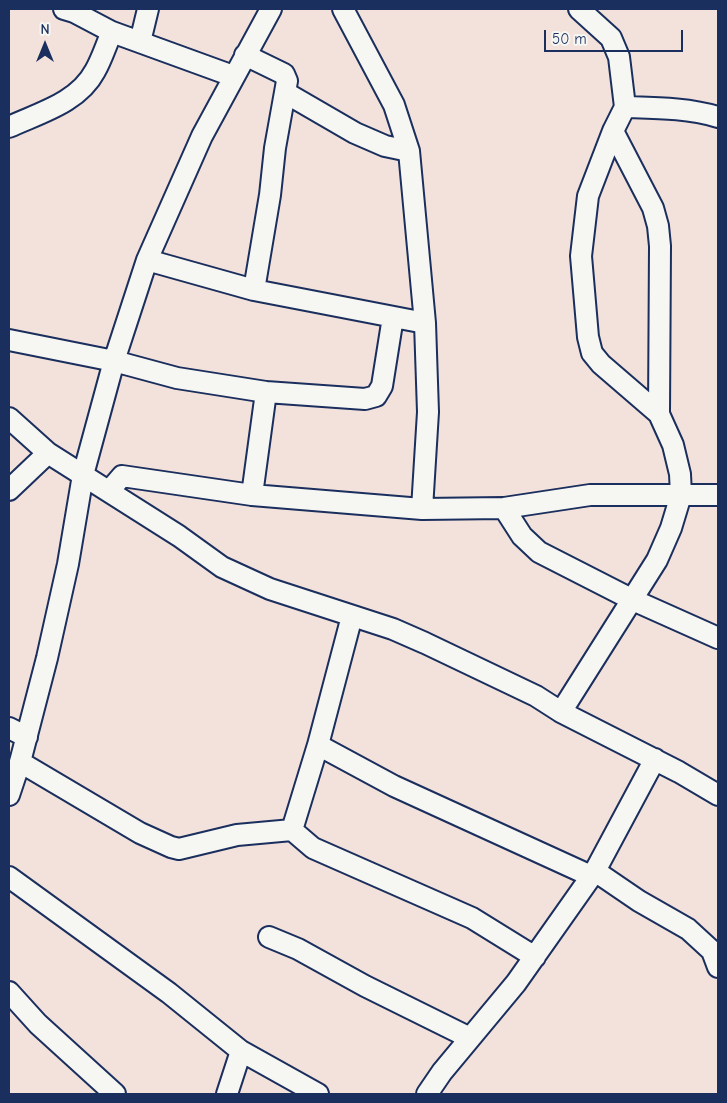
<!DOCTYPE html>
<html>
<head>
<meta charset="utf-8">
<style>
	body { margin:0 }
	#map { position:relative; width:727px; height:1103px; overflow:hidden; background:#f3e2db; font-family:"Comic Neue",sans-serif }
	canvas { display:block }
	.frame { position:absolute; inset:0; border:10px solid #1b2f5e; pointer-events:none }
	.north { position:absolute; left:20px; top:20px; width:50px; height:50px; -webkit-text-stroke:4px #f6f6f2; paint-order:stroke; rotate:0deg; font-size:14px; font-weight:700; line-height:20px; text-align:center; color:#1b2f5e }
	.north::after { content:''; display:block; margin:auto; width:18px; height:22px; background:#1b2f5e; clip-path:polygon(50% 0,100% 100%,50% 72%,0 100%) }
	.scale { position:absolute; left:544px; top:30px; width:139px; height:22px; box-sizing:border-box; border:2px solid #1b2f5e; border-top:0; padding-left:6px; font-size:15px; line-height:18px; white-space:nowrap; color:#1b2f5e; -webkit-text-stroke:4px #f6f6f2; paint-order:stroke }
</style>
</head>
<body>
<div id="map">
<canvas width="727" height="1103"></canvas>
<div class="frame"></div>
<div class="north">N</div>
<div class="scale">50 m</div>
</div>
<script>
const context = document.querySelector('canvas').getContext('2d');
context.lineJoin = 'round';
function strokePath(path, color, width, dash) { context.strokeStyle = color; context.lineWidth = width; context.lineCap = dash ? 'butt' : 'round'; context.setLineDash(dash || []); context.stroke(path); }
const street = new Path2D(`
	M64,9L74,12L112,32L233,76
	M343,9L394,105L409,151L425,323L428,412L422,509
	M140,42L148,9
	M245,55L284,74L287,81L275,148L270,195L254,290
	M286,93L355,133L385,146L409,151
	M625,107C657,108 688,108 718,117
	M9,127C39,113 78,103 95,71C102,59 106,45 112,32
	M613,131L653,208L658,226L660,246L659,414
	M147,260L254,290L425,323
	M9,340L114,361L177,378L266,392L365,399L376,396L382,386L393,317
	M9,418L48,453L179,536L222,567L270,589L393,629L425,643L536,696L561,712L679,772L718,795
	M9,490L48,453
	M109,491L122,476L252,495L422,509L504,508L590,495H718
	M252,495L266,392
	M504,508L522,536L539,552L633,600L718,638
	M352,616L318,745L394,786L591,876
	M561,712L657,560L671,528L681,495L680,474L673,445L659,414L601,364L592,353L588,337L581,256L588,196L613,131L625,107L619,57L611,38L579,9
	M9,728L27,737
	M20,762L140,833L171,847L179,849L237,835L292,830L313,848L472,918L535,957
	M9,795L20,762L47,658L68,564L83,475L114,361L147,260L202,136L271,9
	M292,830L318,745
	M595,871L639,901L688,929L712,951L718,967
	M9,877L169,993L241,1051L318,1094
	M269,937L298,949L365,986L470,1038
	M9,992L38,1024L115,1094
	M227,1094L241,1051
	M427,1094L442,1072L516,983L595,871L655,759`);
strokePath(street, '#1b2f5e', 24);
strokePath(street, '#f6f6f2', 20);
</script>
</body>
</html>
